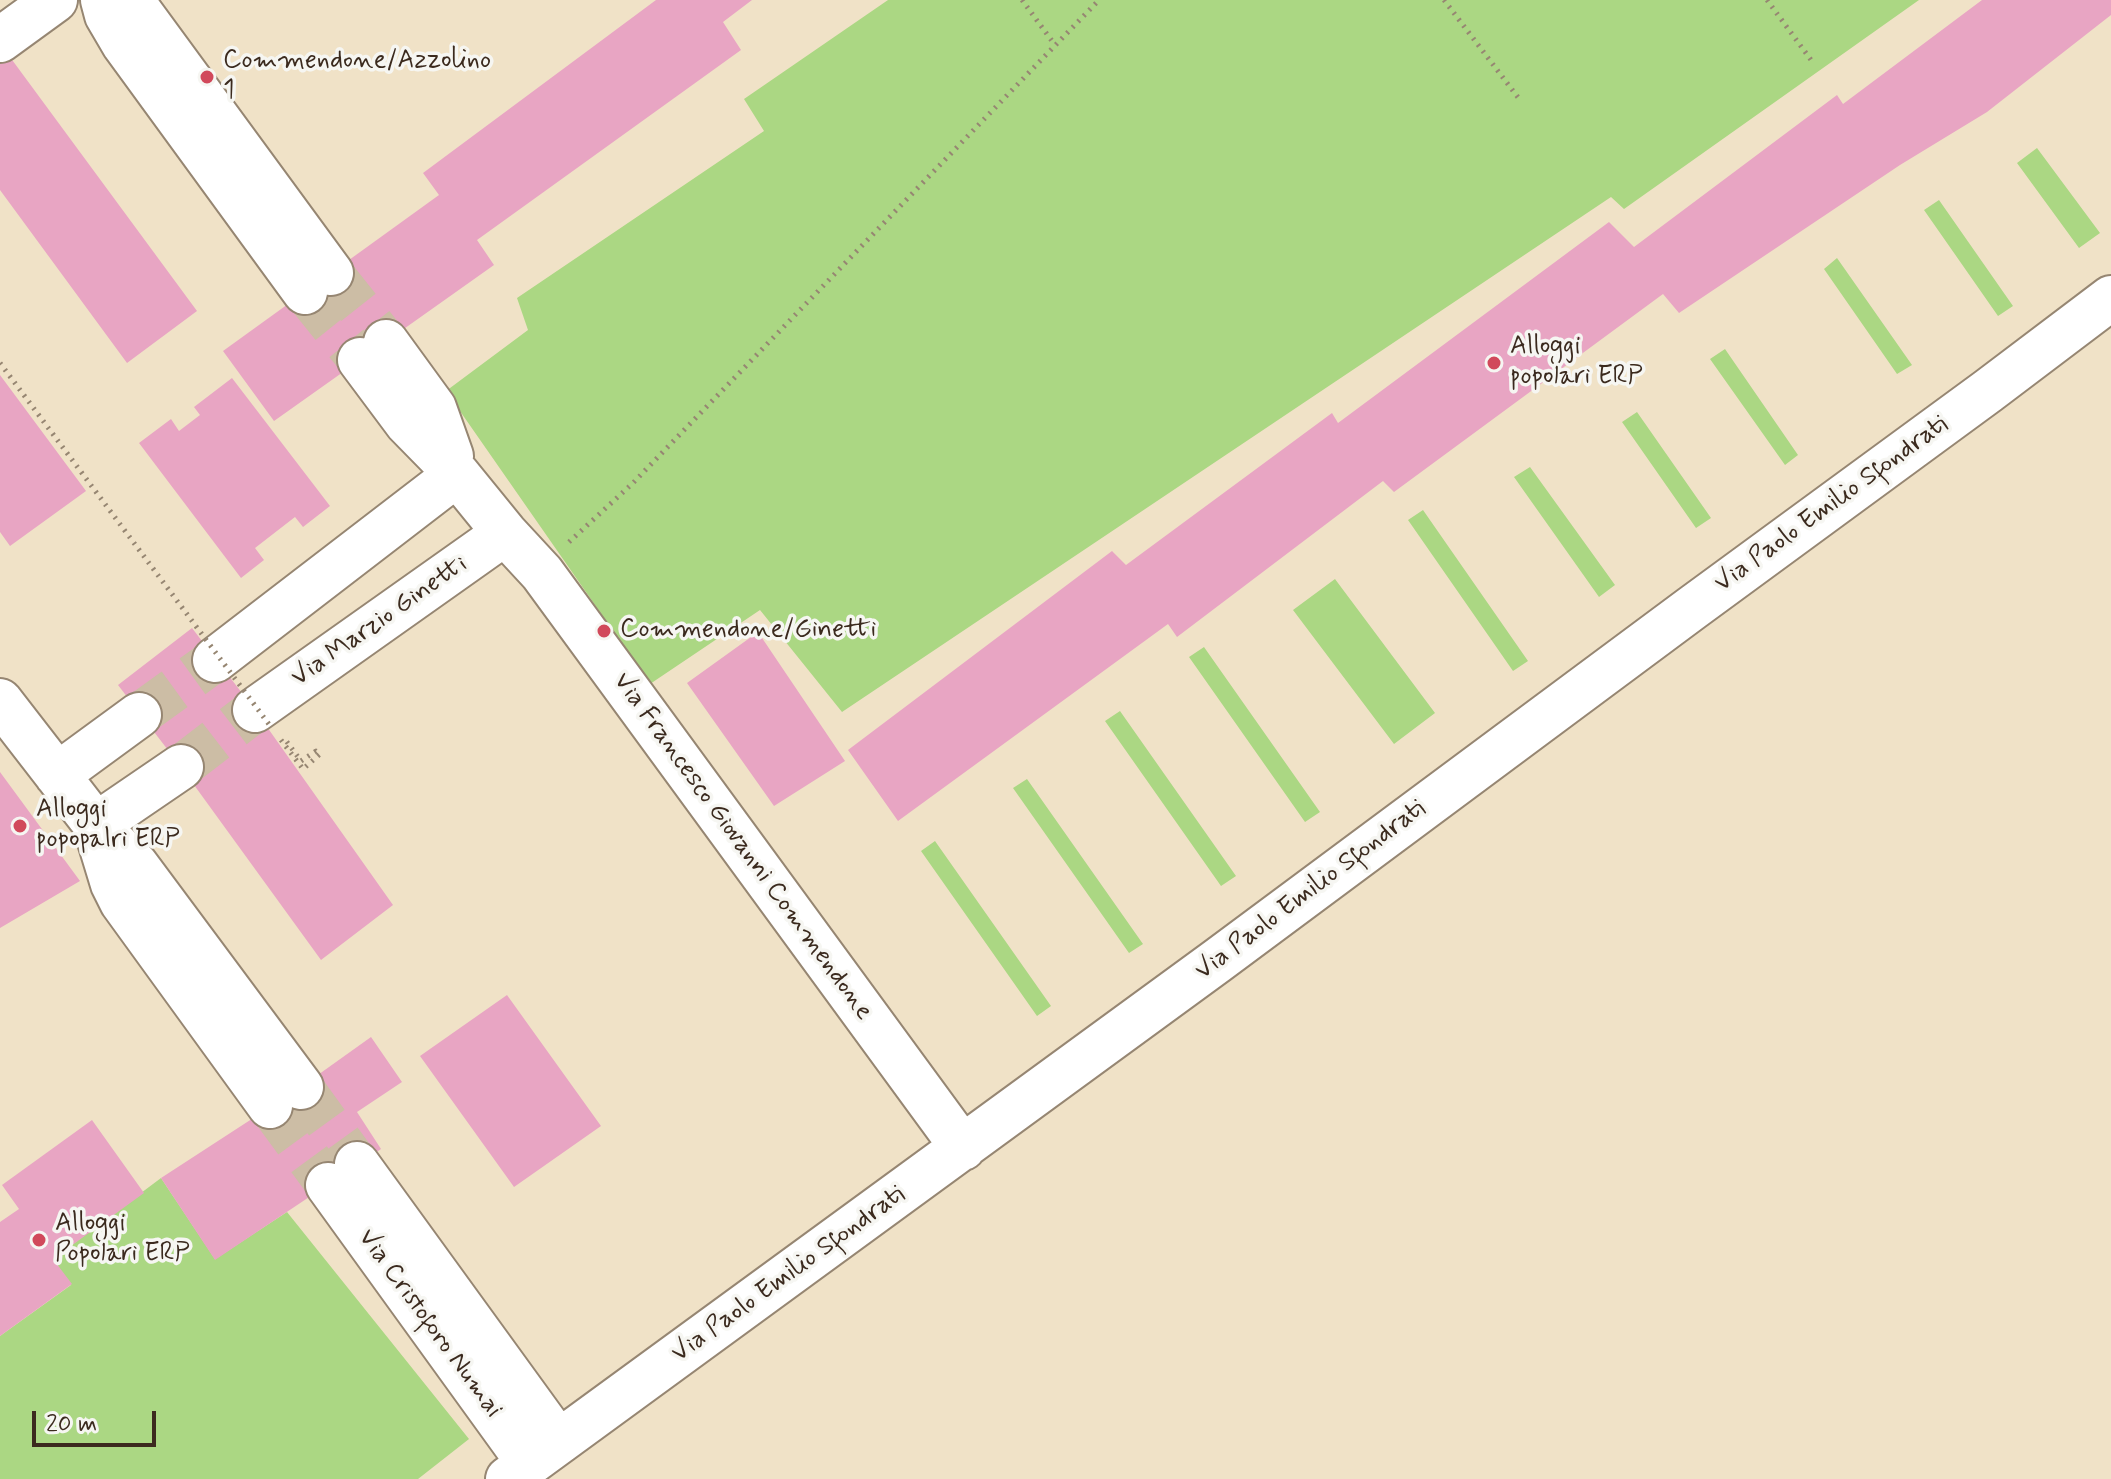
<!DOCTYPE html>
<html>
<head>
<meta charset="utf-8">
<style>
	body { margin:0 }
	#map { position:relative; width:2111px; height:1479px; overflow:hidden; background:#f0e2c7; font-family:Mynerve,sans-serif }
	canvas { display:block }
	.scale { position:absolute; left:32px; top:1411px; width:124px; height:36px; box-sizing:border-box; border:4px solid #3b2a1e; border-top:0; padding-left:10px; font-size:24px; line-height:28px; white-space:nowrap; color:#3b2a1e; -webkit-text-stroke:6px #f6f6f2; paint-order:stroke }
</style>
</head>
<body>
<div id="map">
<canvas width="2111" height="1479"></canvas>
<div class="scale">20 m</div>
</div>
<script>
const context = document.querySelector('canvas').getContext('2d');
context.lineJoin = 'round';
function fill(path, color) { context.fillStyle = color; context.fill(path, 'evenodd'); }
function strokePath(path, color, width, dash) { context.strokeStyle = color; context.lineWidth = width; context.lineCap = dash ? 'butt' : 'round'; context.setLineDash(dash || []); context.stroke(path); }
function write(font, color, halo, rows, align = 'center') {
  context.font = font + ' Mynerve,sans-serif'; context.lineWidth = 7; context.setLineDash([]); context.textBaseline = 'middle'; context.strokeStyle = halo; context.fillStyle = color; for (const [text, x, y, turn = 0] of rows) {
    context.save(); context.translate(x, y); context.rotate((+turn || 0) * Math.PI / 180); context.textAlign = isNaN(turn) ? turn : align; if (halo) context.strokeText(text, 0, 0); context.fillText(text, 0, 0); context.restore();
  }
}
const green = new Path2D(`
	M888,0H1919L1624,209L1611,197L842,712L760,610L650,684L446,391L528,330L517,298L764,131L744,99Z
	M2037,148L2100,233L2079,248L2017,163Z
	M1939,200L2013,306L1998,316L1924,210Z
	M1837,258L1912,365L1897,374L1824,269Z
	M1725,349L1798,455L1785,465L1710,359Z
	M1637,412L1711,518L1696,528L1622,422Z
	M1530,467L1615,585L1599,597L1514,477Z
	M1423,510L1528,661L1513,671L1408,520Z
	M1335,579L1435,713L1394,744L1293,610Z
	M1204,647L1320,812L1305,822L1189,657Z
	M1120,711L1236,876L1221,886L1105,721Z
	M1027,779L1143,944L1129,953L1013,788Z
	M935,841L1051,1006L1037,1016L921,851Z
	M161,1178L215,1259L287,1212L469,1439L418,1479H0V1336L71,1285L53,1259Z`);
const building = new Path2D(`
	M656,0H752L723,22L741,50L477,240L494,265L274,421L223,351L439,195L423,173Z
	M1982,0H2111V15L1987,112L1900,165L1679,313L1663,294L1394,492L1383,481L1177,637L1168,624L898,821L848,750L1112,551L1126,565L1332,413L1338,423L1609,222L1634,247L1837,95L1843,104Z
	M7,53L197,311L127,363L0,190V58Z
	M0,375L86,491L10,546L0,532Z
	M232,378L330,506L303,527L295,517L255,548L264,560L241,578L139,443L171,419L179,431L200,415L194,407Z
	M192,628L255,710L393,905L321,960L181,767L118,685Z
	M758,632L845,761L774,806L687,683Z
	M0,772L80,881L0,928Z
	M507,995L601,1126L514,1187L420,1056Z
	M371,1037L402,1082L357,1112L381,1149L215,1260L161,1178L301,1087Z
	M92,1120L144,1193L53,1259L72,1284L0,1336V1222L19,1209L2,1185Z`);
const minorTunnel = new Path2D(`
	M331,273L386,342
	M305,292L360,360
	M139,715L215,660
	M181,767L255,710
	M301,1087L357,1164
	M270,1106L328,1185`);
const path = new Path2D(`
	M1022,0L1055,45
	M1444,0L1520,100
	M1767,0L1814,64
	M569,542L633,483L1099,0
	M281,740L303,769L320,754L316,751L301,761L284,738`);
const minor = new Path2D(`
	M103,0L107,15L124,44L305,292
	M131,0L331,273
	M0,40L55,0
	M386,342L434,408L451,456
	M360,360L407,423L457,474L505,533L542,573L963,1148
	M215,660L457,474
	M0,701L96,825L136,865L301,1087
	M255,710L505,533
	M57,775L139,715
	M96,825L181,767
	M96,828L113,884L122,902L270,1106
	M357,1164L558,1441
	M328,1185L529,1463
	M508,1479L1217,961L1692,608L1988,391L2111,298`);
const pathBridge = new Path2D(`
	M0,363L271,727`);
const markers = [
	[207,77,8,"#d1495b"],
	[1494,363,8,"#d1495b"],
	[604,631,8,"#d1495b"],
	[20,826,8,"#d1495b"],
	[39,1240,8,"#d1495b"]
];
const poiNames = [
	["Commendone/Azzolino",223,62],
	["1",223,92],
	["Alloggi",1510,348],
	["popolari ERP",1510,378],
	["Commendone/Ginetti",620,631],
	["Alloggi",36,811],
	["popopalri ERP",36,841],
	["Alloggi",55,1225],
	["Popolari ERP",55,1255]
];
const streetNames = [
	["Via Paolo Emilio Sfondrati",1832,505,-36],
	["Via Marzio Ginetti",380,622,-35],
	["Via Francesco Giovanni Commendone",742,847,54],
	["Via Paolo Emilio Sfondrati",1311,891,-37],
	["Via Paolo Emilio Sfondrati",789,1275,-36],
	["Via Cristoforo Numai",429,1324,54]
];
fill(green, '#abd783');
fill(building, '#e8a5c3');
strokePath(minorTunnel, '#ccbda5', 44, [44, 22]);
strokePath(minor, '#968672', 48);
strokePath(path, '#968672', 5, [2, 6]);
strokePath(minor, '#fff', 44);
strokePath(pathBridge, '#968672', 5, [2, 6]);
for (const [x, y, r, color] of markers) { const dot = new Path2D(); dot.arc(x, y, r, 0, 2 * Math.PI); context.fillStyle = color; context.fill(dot); strokePath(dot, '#f6f6f2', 3); }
write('26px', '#3b2a1e', '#f6f6f2', poiNames, 'left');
write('26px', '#3b2a1e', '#f6f6f2', streetNames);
</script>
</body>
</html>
